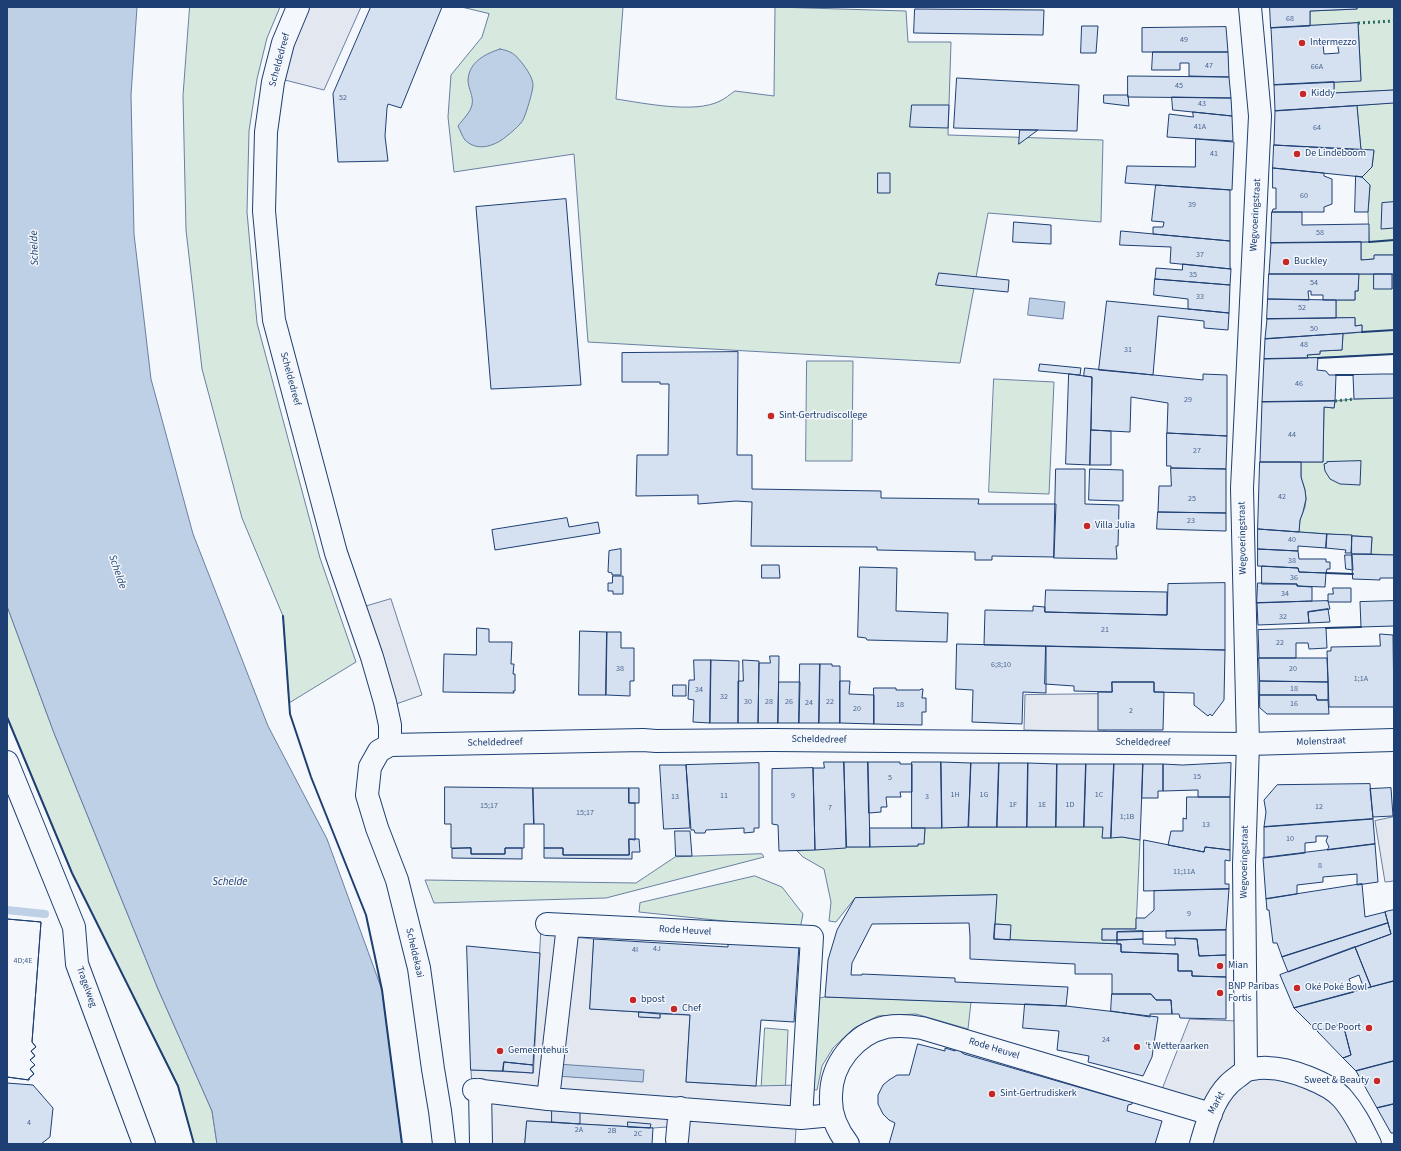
<!DOCTYPE html>
<html>
<head>
<meta charset="utf-8">
<style>
	body { margin:0 }
	#map { position:relative; width:1401px; height:1151px; overflow:hidden; background:#f4f7fb; font-family:"Source Sans 3",sans-serif }
	canvas { display:block }
	.frame { position:absolute; inset:0; border:8px solid #1d3f73; pointer-events:none }
</style>
</head>
<body>
<div id="map">
<canvas width="1401" height="1151"></canvas>
<div class="frame"></div>
</div>
<script>
const context = document.querySelector('canvas').getContext('2d');
context.lineJoin = 'round';
function fill(path, color) { context.fillStyle = color; context.fill(path, 'evenodd'); }
function strokePath(path, color, width, dash) { context.strokeStyle = color; context.lineWidth = width; context.lineCap = dash ? 'butt' : 'round'; context.setLineDash(dash || []); context.stroke(path); }
function write(font, color, halo, rows, align = 'center') {
  context.font = font + ' "Source Sans 3",sans-serif'; context.lineWidth = 3; context.setLineDash([]); context.textBaseline = 'middle'; context.strokeStyle = halo; context.fillStyle = color; for (const [text, x, y, turn = 0] of rows) {
    context.save(); context.translate(x, y); context.rotate((+turn || 0) * Math.PI / 180); context.textAlign = isNaN(turn) ? turn : align; if (halo) context.strokeText(text, 0, 0); context.fillText(text, 0, 0); context.restore();
  }
}
const green = new Path2D(`
	M190,7H280L267,38L257,79L249,131L247,212L257,323L320,558L356,662L289,703L283,616L242,518L202,369L186,230L183,96Z
	M462,7H623L616,99C643,103 695,114 720,101C725,99 730,94 735,91L774,96L775,7L906,11L908,42H951L948,135L1103,140L1101,222L988,213L960,363L588,342L574,154L454,172L448,117L451,75L482,37L489,14Z
	M1357,7H1394V90L1334,93V82L1361,80L1358,23L1310,26V11L1357,9Z
	M1394,103V255H1375L1374,259L1361,260V242L1369,241L1368,212L1370,185L1362,177L1372,167L1374,151L1361,150L1357,106Z
	M1359,274H1374L1392,289V274H1394V354L1308,358L1307,355L1320,354V351L1342,350L1343,334L1362,332V325L1355,326V318H1336V300H1355V291H1358Z
	M807,361H853L852,461H806Z
	M994,379L1054,382L1049,494L989,492Z
	M1394,398V555L1371,554L1372,537L1299,532L1300,520L1305,507L1306,499L1305,490L1301,477V462H1323L1324,407L1334,408L1335,401L1354,399Z
	M7,606L54,733L158,989L212,1111L217,1144H194L178,1086L72,873L7,717Z
	M1103,827V838L1122,837L1140,840L1136,929H1102V940H1117V944L1010,940V925L995,924L996,895L855,898L836,922L829,921L831,902L824,869L803,857L797,851L847,847L918,846V844L924,843L925,828Z
	M762,854L764,857L606,898L434,903L425,880L636,883L675,857Z
	M755,876L782,887L803,914L800,929L639,912L640,903Z
	M825,997L971,1002L968,1029L916,1014L878,1016L854,1028L833,1048L822,1066L817,1090L809,1089L817,999Z
	M765,1028L788,1030L785,1097L761,1096Z`);
const parking = new Path2D(`
	M309,7H361L324,90L281,79L287,58Z
	M391,599L422,695L396,704L364,607Z
	M1106,694L1104,732L1024,730L1025,695Z
	M1394,817V881L1385,882L1375,821Z
	M541,934L594,939L590,1009L639,1012L640,1017L660,1018V1014L690,1015L686,1082L756,1086L799,1085L795,1144H680L667,1127L653,1128L580,1124L553,1111L552,1122L527,1121L525,1144H472L473,1109L471,1070L533,1073Z
	M1190,1019L1238,1021L1246,1070L1323,1084L1370,1144H1201L1207,1122L1159,1098Z`);
const water = new Path2D(`
	M7,7H137L131,95L134,234L151,379L193,534L268,726L327,839L382,990L402,1144H217L212,1111L158,989L54,733L7,606Z
	M500,49C511,51 515,54 522,63C526,68 533,78 533,85C533,91 526,114 523,120C520,125 513,131 508,135C497,145 478,153 465,140C462,136 460,130 458,126C463,119 470,113 472,105C474,96 468,89 468,80C469,62 485,54 500,49Z
	M1030,298L1065,302L1063,319L1028,315Z
	M557,1064L644,1070L643,1082L556,1076Z`);
const stream = new Path2D(`
	M7,910L45,914`);
const building = new Path2D(`
	M371,7H442L401,108L388,104L387,108L385,136L388,161L338,162L333,94Z
	M1270,7H1357V9L1310,11V26L1271,28Z
	M915,9L1044,10L1043,35L914,33Z
	M1358,23L1361,81L1274,85L1271,28ZM1337,42L1339,53L1324,54L1323,43Z
	M1082,26H1098L1096,53H1081Z
	M1226,27L1228,52H1142V28Z
	M1153,52H1228L1229,77L1189,76V63H1180V70H1152Z
	M1128,76L1229,77L1231,98L1128,97Z
	M957,78L1079,85L1077,131L954,128Z
	M1334,82V93L1394,90V103L1275,111L1274,85Z
	M1104,95H1128L1129,106L1104,103Z
	M1172,97L1231,98L1232,116L1173,110Z
	M912,105H949L948,128L910,127Z
	M1357,106L1361,150L1274,145L1275,111Z
	M1193,112L1232,116L1233,141L1167,137L1169,114L1193,117Z
	M1020,130H1038L1019,144Z
	M1196,139L1234,142L1232,190L1125,183L1127,166L1195,167Z
	M1274,145L1374,150L1372,167L1362,177L1273,168Z
	M1273,168L1324,173V176L1332,179V204L1324,207V212H1272L1273,209H1276V188H1273Z
	M878,173H890V193H878Z
	M1356,176L1362,177L1370,185L1368,212H1355Z
	M1156,185L1230,190V241L1153,234V227H1163L1164,222L1152,221Z
	M566,199L581,385L491,389L476,207Z
	M1394,202V228L1381,229L1382,203Z
	M1272,212H1302V225L1369,224V242L1271,243Z
	M1014,222L1051,225V244L1013,242Z
	M1121,231L1230,241V267L1231,269L1170,263L1171,247L1120,245Z
	M1361,242V260L1374,259V255H1394V274H1269L1271,243Z
	M1183,264L1231,269L1230,285L1155,279L1156,268L1182,270Z
	M939,273L1009,280L1008,292L936,285Z
	M1269,274H1359L1358,291H1355V300H1323V295H1311V291H1308L1309,300L1268,299Z
	M1374,274H1392V289H1374Z
	M1155,279L1230,285L1229,313L1188,309V299L1154,295Z
	M1268,299L1336,300V318L1267,319Z
	M1107,301L1229,313L1228,330L1204,328V321L1158,316L1153,375L1099,370Z
	M1355,318V326L1362,325V332L1265,339L1267,319Z
	M1343,334L1342,350L1320,351V354L1307,355L1308,358L1264,359L1265,339Z
	M738,352L737,455H752V489L881,491V498L979,499L978,504H1056L1054,557L992,556V560H975V552L877,550V547L751,546L752,502L736,501L698,504V495L636,496L637,455H668L669,384H660V382H622V353Z
	M1318,358L1317,370L1326,371L1329,375H1336L1335,401L1262,402L1264,359Z
	M1040,364L1081,368L1080,375L1039,371Z
	M1085,368L1203,380V374L1227,375V436L1167,433L1168,403L1131,397L1130,432L1091,430L1092,377L1084,376Z
	M1069,374L1092,377L1090,465L1066,464Z
	M1383,374H1394V398L1354,399L1353,375Z
	M1335,401L1334,408L1324,407L1323,462H1260L1262,402Z
	M1091,430L1111,431V465H1090Z
	M1167,433L1227,436L1226,469L1171,468V466H1167Z
	M1361,461L1360,485L1340,484L1330,479L1325,471L1324,464L1327,463V462Z
	M1260,462H1301V477L1305,490L1306,499L1303,512L1300,520L1299,532L1258,529Z
	M1171,468L1226,469V513L1158,512L1159,486H1171Z
	M1056,469H1085V504L1119,505L1118,546H1116L1117,559L1054,558Z
	M1090,469L1123,470V501L1089,500Z
	M1158,512L1226,513V531L1157,529Z
	M567,518L569,527L598,522L600,533L495,550L492,530Z
	M1258,529L1327,534L1326,548L1298,546V551L1258,549Z
	M1327,534L1352,535L1351,553H1345L1346,550L1326,548Z
	M1352,536L1372,537L1371,554H1352Z
	M621,549V575H612V573L608,572L609,551Z
	M1258,549L1298,551L1299,559H1326V562H1330V569H1327L1326,573L1299,572L1298,568L1258,566Z
	M1352,554L1394,555V578H1380V580L1353,579Z
	M1345,555H1352L1353,570L1346,569Z
	M762,565H779L780,578H762Z
	M1262,566L1298,568L1299,572L1326,573L1325,587L1297,586V584H1262Z
	M860,567L897,568L896,611L948,613L947,642L867,640L866,638L858,637Z
	M613,576H623V594H613V591H608V583H612Z
	M1225,583V650L984,645L985,610L1033,611V606L1045,607V612L1167,615L1168,584Z
	M1258,583L1297,584V586L1312,587V601L1257,603Z
	M1333,588H1351V602H1328V594H1333Z
	M1046,590L1167,592V615L1045,612Z
	M1328,601L1330,609L1308,612L1309,623L1258,625L1257,603Z
	M1394,601V626L1361,627L1360,602Z
	M1328,609L1330,622L1309,623L1308,612Z
	M477,628L489,629V642H512L511,664H514L513,674H515V691H513L514,693L443,692L444,654L476,655Z
	M1326,628L1327,648L1309,649L1308,643H1296V658H1259L1258,630Z
	M580,631L607,632L606,695H579Z
	M607,632H621V648H634V681H630V696L606,695Z
	M1380,634L1393,635L1394,707H1329L1327,651H1331V647L1380,646Z
	M957,644L1046,646V693L1023,692L1022,724L972,722L973,690L956,689Z
	M1046,646L1225,650L1224,700L1212,716L1210,714L1208,716L1194,705V693L1154,692V682H1112V692L1074,691V686L1045,684Z
	M770,656H779L778,723H758L759,663H770Z
	M1259,658H1327L1328,682L1260,681Z
	M694,660H711L710,723L693,722L694,700L688,699L689,680H694Z
	M711,660L739,661L738,723H710Z
	M743,660L759,661L758,723H738V681H743Z
	M800,664H820L819,723H799Z
	M820,664H832V666H840V723H819Z
	M840,681H850L849,694L874,695V724L840,723Z
	M1260,681L1328,682V700H1317L1316,695H1260Z
	M779,682H800L799,723H778Z
	M1112,682H1154V692H1164L1163,730H1098V692H1112Z
	M673,685H686V696H673Z
	M874,688H896V690H920L921,689H923L922,698H926V712H922V725L874,724Z
	M1260,695H1316L1317,700H1328L1329,714H1267L1260,708Z
	M824,762H844L846,848L815,850L813,768H824Z
	M844,762H868L870,847H847Z
	M868,762H900V764H912V792H900L901,797H886L887,807H881V812L869,813Z
	M912,762H941L942,828H912Z
	M941,762L971,763L968,827L942,828Z
	M759,763V828H754V832L744,833V828L706,830L705,833H695L694,830H691L686,765Z
	M971,763H999L997,827H969Z
	M999,763H1028L1027,827H997Z
	M1028,763L1057,764L1056,827H1027Z
	M1231,763L1230,797H1198V790L1163,791V764L1182,765Z
	M1057,764H1086L1084,827H1056Z
	M1086,764H1114L1111,838H1102L1103,827H1084Z
	M1114,764H1143L1140,840L1122,837L1111,838Z
	M1143,764H1163V791H1158V798H1142Z
	M660,765H686L690,828L664,829Z
	M813,768L815,850L779,851L778,825L772,824V769Z
	M1370,784L1373,819L1264,827L1266,812L1264,800L1277,785Z
	M445,787L533,788L534,824H524V848H505V854H471V848H451V824H445Z
	M533,788H629V803H635V840L629,839V855H563V848H544V824H534Z
	M629,788H639V803H629Z
	M1391,788L1393,816L1373,817L1370,789Z
	M1187,797H1230V850L1205,847L1204,852L1168,845L1171,831H1183V818L1186,819Z
	M1373,819L1375,844L1327,850L1329,847L1326,841L1328,836H1316V842L1305,843V853L1264,858V827Z
	M870,828H925L924,844H918V846L870,847Z
	M675,831H690L692,856H676Z
	M629,839H639L640,852H632V859L544,858V848H563V855H629Z
	M1144,840L1204,852L1205,847L1230,850V861L1225,860V884H1229V889L1144,891Z
	M1375,844L1378,882L1357,885V874L1323,877V882L1297,885V894L1266,899L1263,858Z
	M471,848V854H505V848H522V859L452,858V849Z
	M1362,884L1365,917L1385,912L1388,923L1282,957L1277,943H1273L1269,910H1267L1266,899Z
	M1229,889L1226,930L1117,932V940H1102V929H1136V918H1145L1154,910V891Z
	M997,895L994,939L1121,944V952L1178,954V971H1192V976L1226,977V1019L1180,1018L1179,1014H1172L1171,1000H1156L1151,994H1112V974H1075V964L970,959V936L969,923L872,924L852,963L851,975H862V974L955,978V982L1068,987L1066,1006L825,997L828,960L837,930L855,898Z
	M1394,910V981L1371,987L1355,947L1391,934L1385,912Z
	M7,919L41,922L32,1042L36,1047L31,1051L35,1056L30,1060L35,1065L30,1069L34,1074L29,1078V1080L7,1077Z
	M7,919L41,922L32,1042L36,1047L31,1051L35,1056L30,1060L35,1065L30,1069L34,1074L29,1078V1080L7,1077Z
	M1388,923L1391,934L1288,972L1282,957Z
	M995,924L1011,925L1010,940L994,939Z
	M1226,930V955L1199,956L1197,939L1166,938V931Z
	M1143,931V939L1117,940V932Z
	M1175,938L1197,939L1199,956L1226,955V977L1192,976V971H1178V954L1121,952V944H1117V940L1143,939V944L1175,945Z
	M594,939L728,947V941L799,945L794,1022L761,1020L756,1086L686,1082L690,1015L590,1009Z
	M467,946L540,953L533,1065L504,1062L503,1071L471,1070Z
	M1355,947L1371,987L1364,989L1359,975L1349,979L1354,992L1294,1008L1280,975Z
	M1394,981V1061L1356,1071L1343,1058L1351,1055L1343,1024L1317,1031L1294,1008Z
	M1112,994H1151L1156,1000H1171L1172,1014H1150V1017L1111,1011Z
	M1025,1004L1066,1006L1158,1017L1152,1057L1143,1076L1088,1062L1089,1056L1057,1050L1059,1031L1023,1028Z
	M639,1012L660,1014V1018L639,1017Z
	M1343,1024L1351,1055L1343,1058L1317,1031Z
	M918,1044L945,1051V1048L955,1051L957,1048L960,1049L961,1052L964,1054L1123,1100L1133,1101L1132,1104L1128,1105L1127,1111L1162,1121L1155,1144H889L895,1123L889,1120L883,1114L878,1104V1095L883,1085L889,1080L897,1075H909Z
	M1394,1061V1104L1377,1108L1356,1071Z
	M504,1062L533,1065V1073L503,1071Z
	M7,1083L33,1085L53,1108L50,1137L41,1144H7Z
	M1394,1104V1133H1391L1377,1108Z
	M552,1110L580,1112V1124L552,1122Z
	M527,1121L653,1128L652,1144H525Z
	M628,1122L651,1124L650,1128L628,1127Z`);
const street = new Path2D(`
	M298,7L283,43L273,82L266,132L264,211L274,320L336,553L372,657L385,702L390,725V745
	M7,762L74,927L77,964L144,1144
	M547,924L812,937L801,1118
	M1246,1070C1253,1069 1261,1067 1268,1068C1288,1068 1330,1083 1343,1099C1355,1113 1362,1128 1370,1144
	M474,1090L548,1099L801,1118L833,1115
	M480,1090L481,1144
	M548,1099L568,925
	M677,1140L680,1108
	M444,1144L440,1111L433,1069L419,968L397,880L377,828L367,795L370,767L379,751L390,745L643,740L656,741L772,740L1248,744
	M848,1144C837,1130 830,1114 831,1096C831,1064 855,1034 886,1027C899,1025 910,1026 922,1028L1211,1114`);
const secondary = new Path2D(`
	M1248,744L1394,740
	M1201,1144C1207,1123 1213,1100 1229,1084C1234,1079 1241,1075 1246,1070L1244,865L1248,744L1242,488L1260,116L1250,7`);
const hedge = new Path2D(`
	M1358,23L1394,21
	M1335,401L1354,399`);
const wall = new Path2D(`
	M1369,242L1394,240
	M1362,332L1394,330
	M1318,358L1394,354
	M1336,375H1353
	M1326,573L1353,574
	M283,616L290,714L311,777L366,915L382,990L402,1144
	M1326,628L1361,627
	M7,717L72,873L178,1086L194,1144`);
const markers = [
	[1302,43,4,"#c62828"],
	[1303,94,4,"#c62828"],
	[1297,154,4,"#c62828"],
	[1286,262,4,"#c62828"],
	[771,416,4,"#c62828"],
	[1087,526,4,"#c62828"],
	[1220,966,4,"#c62828"],
	[1297,988,4,"#c62828"],
	[1220,993,4,"#c62828"],
	[633,1000,4,"#c62828"],
	[674,1009,4,"#c62828"],
	[1369,1028,4,"#c62828"],
	[1137,1047,4,"#c62828"],
	[500,1051,4,"#c62828"],
	[1377,1081,4,"#c62828"],
	[992,1094,4,"#c62828"]
];
const numberNames = [
	["68",1290,19],
	["49",1184,40],
	["47",1209,66],
	["66A",1317,67],
	["45",1179,86],
	["52",343,98],
	["43",1202,104],
	["41A",1200,127],
	["64",1317,128],
	["41",1214,154],
	["60",1304,196],
	["39",1192,205],
	["58",1320,233],
	["37",1200,255],
	["35",1193,275],
	["54",1314,283],
	["33",1200,297],
	["52",1302,308],
	["50",1314,329],
	["48",1304,345],
	["31",1128,350],
	["46",1299,384],
	["29",1188,400],
	["44",1292,435],
	["27",1197,451],
	["42",1282,497],
	["25",1192,499],
	["23",1191,521],
	["40",1292,540],
	["38",1292,561],
	["36",1294,578],
	["34",1285,594],
	["32",1283,617],
	["21",1105,630],
	["22",1280,643],
	["6;8;10",1001,665],
	["38",620,669],
	["20",1293,669],
	["1;1A",1361,679],
	["18",1294,689],
	["34",699,690],
	["32",724,697],
	["30",748,702],
	["28",769,702],
	["26",789,702],
	["22",830,702],
	["24",809,703],
	["16",1294,704],
	["18",900,705],
	["20",857,709],
	["2",1131,711],
	["15",1197,777],
	["5",890,778],
	["1H",955,795],
	["1G",984,795],
	["1C",1099,795],
	["11",724,796],
	["9",793,796],
	["13",675,797],
	["3",927,797],
	["1F",1013,805],
	["1E",1042,805],
	["1D",1070,805],
	["15;17",489,806],
	["12",1319,807],
	["7",830,808],
	["15;17",585,813],
	["1;1B",1127,817],
	["13",1206,825],
	["10",1290,839],
	["8",1320,866],
	["11;11A",1184,872],
	["9",1189,914],
	["4J",657,949],
	["4I",635,950],
	["4D;4E",23,961],
	["24",1106,1040],
	["4",29,1123],
	["2A",579,1130],
	["2B",612,1131],
	["2C",638,1134]
];
const poiNames = [
	["Intermezzo",1310,43],
	["Kiddy",1311,94],
	["De Lindeboom",1305,154],
	["Buckley",1294,262],
	["Sint-Gertrudiscollege",779,416],
	["Villa Julia",1095,526],
	["Mian",1228,966],
	["BNP Paribas",1228,987],
	["Fortis",1228,999],
	["Oké Poké Bowl",1305,988],
	["bpost",641,1000],
	["Chef",682,1009],
	["CC De Poort",1361,1028,"right"],
	["'t Wetteraarken",1145,1047],
	["Gemeentehuis",508,1051],
	["Sweet & Beauty",1369,1081,"right"],
	["Sint-Gertrudiskerk",1000,1094]
];
const streetNames = [
	["Scheldedreef",280,60,-75],
	["Wegvoeringstraat",1256,215,-87],
	["Scheldedreef",290,379,75],
	["Wegvoeringstraat",1243,538,-91],
	["Scheldedreef",819,740,1],
	["Molenstraat",1321,742,-2],
	["Scheldedreef",495,743,-1],
	["Scheldedreef",1143,743,1],
	["Wegvoeringstraat",1245,862,-89],
	["Rode Heuvel",685,931,3],
	["Scheldekaai",414,953,77],
	["Tragelweg",86,987,70],
	["Rode Heuvel",994,1049,17],
	["Markt",1217,1103,-61]
];
const waterNames = [
	["Schelde",35,248,-92],
	["Schelde",117,572,71],
	["Schelde",230,883]
];
fill(green, '#d7e8df');
strokePath(green, '#687fa3', 1);
fill(parking, '#e3e8f0');
strokePath(parking, '#687fa3', 1);
fill(water, '#bed0e5');
strokePath(water, '#687fa3', 1);
strokePath(stream, '#bed0e5', 8);
fill(building, '#d5e0f0');
strokePath(building, '#1d3f73', 1);
strokePath(street, '#1d3f73', 24);
strokePath(secondary, '#1d3f73', 24);
strokePath(street, '#f4f7fb', 22);
strokePath(secondary, '#f4f7fb', 22);
strokePath(hedge, '#2c6c60', 3, [2, 3]);
strokePath(wall, '#1d3f73', 2);
for (const [x, y, r, color] of markers) { const dot = new Path2D(); dot.arc(x, y, r, 0, 2 * Math.PI); context.fillStyle = color; context.fill(dot); strokePath(dot, '#f4f7fb', 1.5); }
write('8px', '#4b6792', null, numberNames);
write('10px', '#1d3f73', '#f4f7fb', poiNames, 'left');
write('10px', '#1d3f73', '#f4f7fb', streetNames);
write('italic 11px', '#1d3f73', '#f4f7fb', waterNames);
</script>
</body>
</html>
